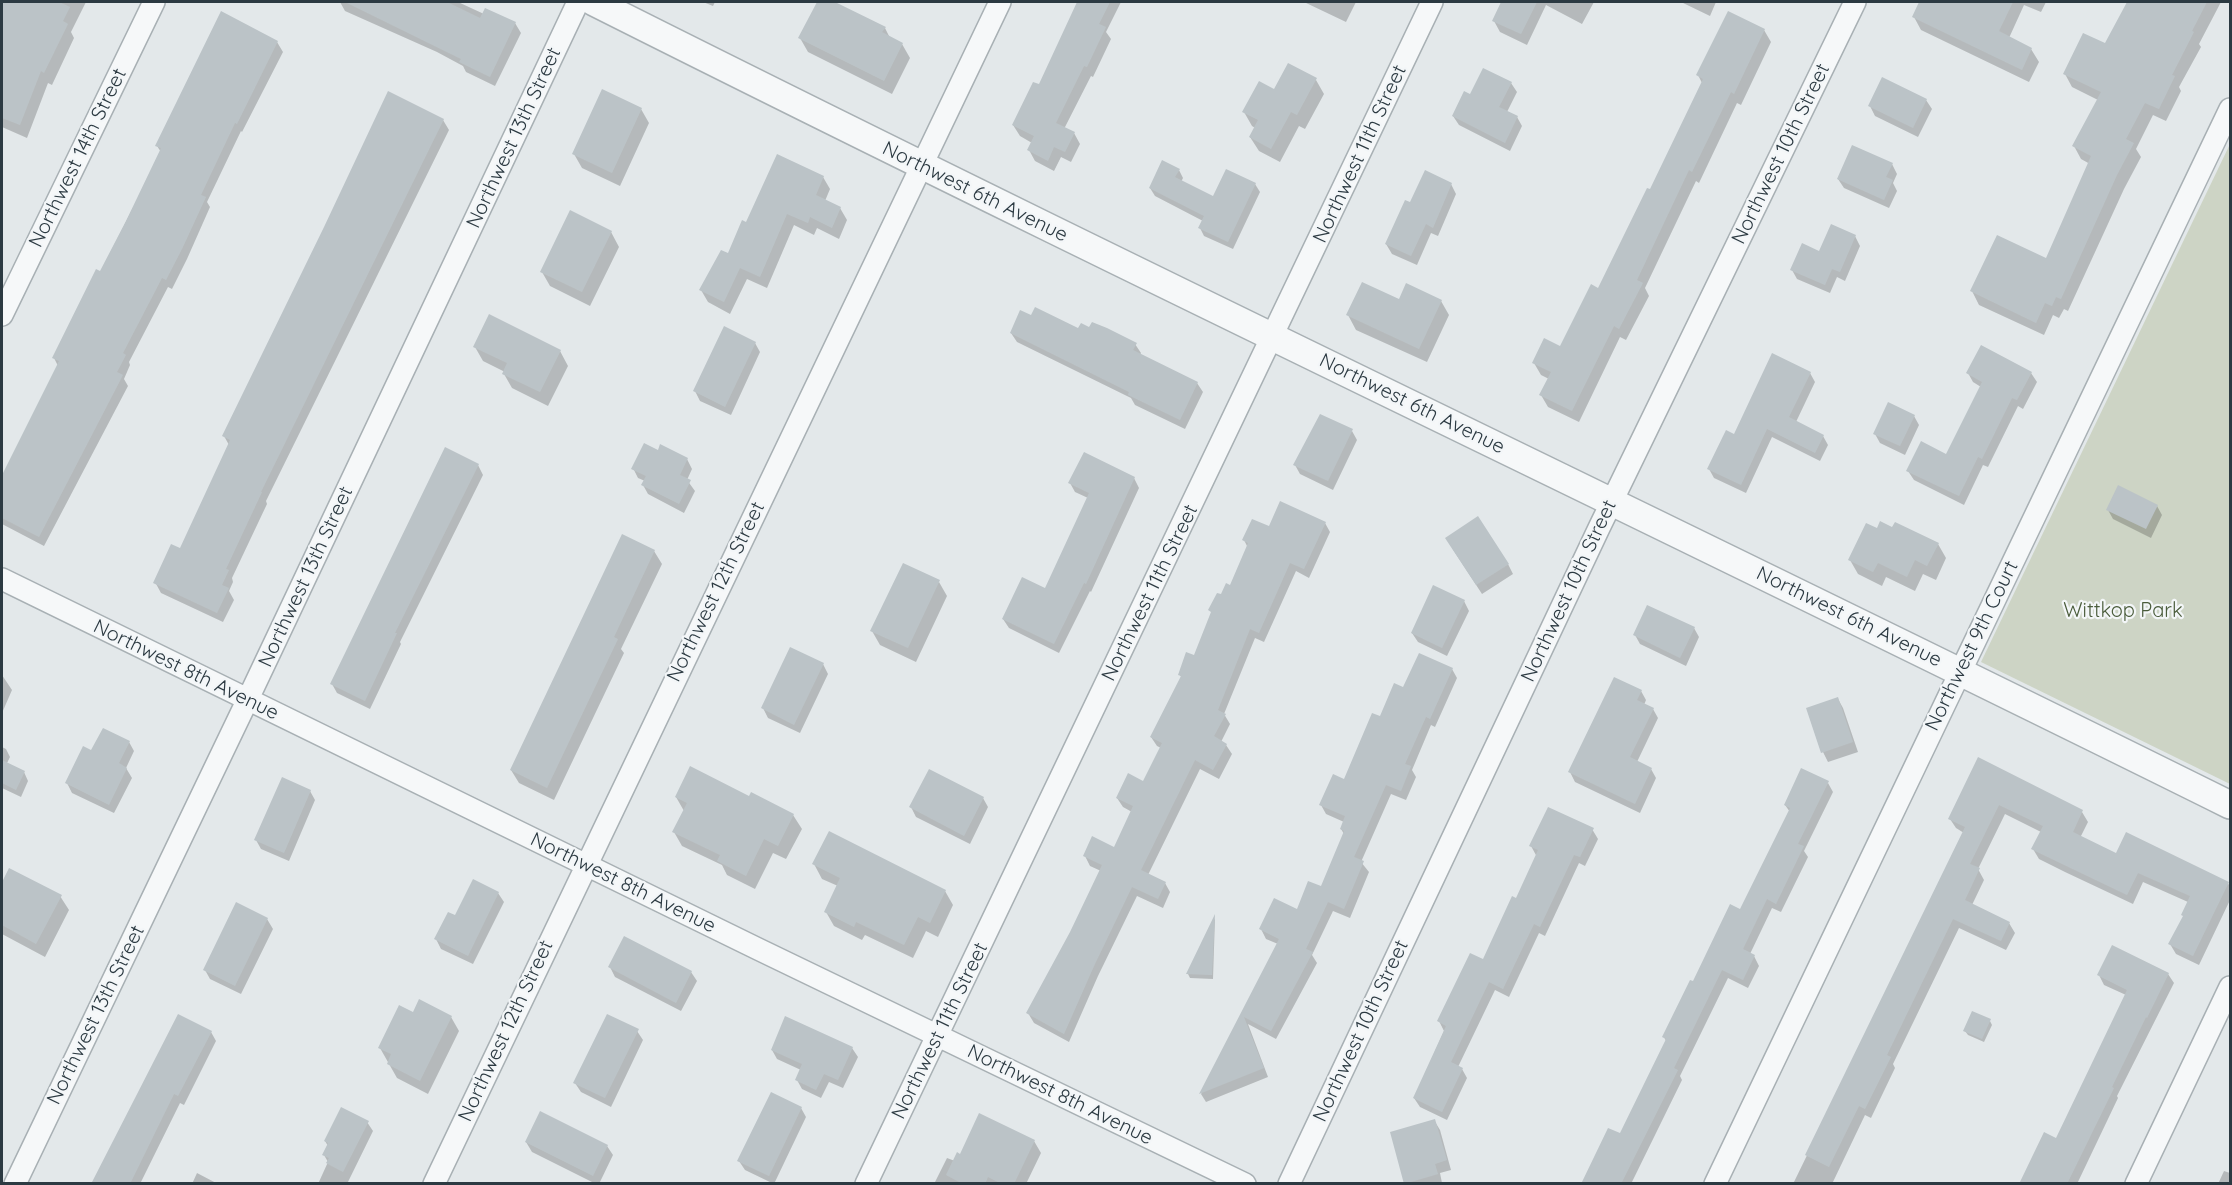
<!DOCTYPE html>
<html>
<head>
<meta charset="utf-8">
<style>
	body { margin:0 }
	#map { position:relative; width:2232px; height:1185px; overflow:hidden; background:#e3e8ea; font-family:Quicksand,sans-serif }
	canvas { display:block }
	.frame { position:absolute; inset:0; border:3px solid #2c3a42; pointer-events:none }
</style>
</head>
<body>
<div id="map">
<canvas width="2232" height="1185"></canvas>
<div class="frame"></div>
</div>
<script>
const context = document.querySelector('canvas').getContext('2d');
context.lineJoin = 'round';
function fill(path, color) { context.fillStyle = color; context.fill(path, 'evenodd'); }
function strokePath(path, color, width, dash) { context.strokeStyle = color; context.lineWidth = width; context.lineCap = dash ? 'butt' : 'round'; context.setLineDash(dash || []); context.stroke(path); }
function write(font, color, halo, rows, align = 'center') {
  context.font = font + ' Quicksand,sans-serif'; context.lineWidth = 4.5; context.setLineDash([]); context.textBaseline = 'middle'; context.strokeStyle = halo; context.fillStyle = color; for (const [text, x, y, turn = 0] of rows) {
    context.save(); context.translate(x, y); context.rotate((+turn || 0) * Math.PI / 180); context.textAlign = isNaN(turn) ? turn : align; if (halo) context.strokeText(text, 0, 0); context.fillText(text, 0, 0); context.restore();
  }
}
const green = new Path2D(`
	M2230,144V784L1981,662Z`);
const shadow = new Path2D(`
	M2,2H86L71,32L74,38L52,85L48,83L27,138L2,127Z
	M340,2H458L484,14L515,23L521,33L495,86L466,72L463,66L437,52L345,11Z
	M703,2H715L713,6Z
	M818,2H832L885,28L890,38L902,44L910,58L892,94L808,52L800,38Z
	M1079,2H1121L1106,32L1111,39L1093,77L1091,76L1064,129L1074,133L1080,144L1071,162L1061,157L1054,171L1035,161L1029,150L1032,143L1020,136L1013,125L1039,86Z
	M1304,2H1356L1346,22Z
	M1502,2H1594L1582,24L1546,5L1527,45L1500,32L1494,21Z
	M1681,2H1716L1710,16Z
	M1921,2H2046L2041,12L2024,5L2009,38L2031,49L2039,62L2029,82L1921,30L1914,17Z
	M2129,2H2221L2199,44L2201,47L2179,87L2181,91L2166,121L2153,115L2136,149L2141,157L2124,189L2068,311L2064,309L2059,318L2053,315L2044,335L1979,305L1972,291L2046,260L2090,164L2081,159L2074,146L2098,100L2072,87L2065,74L2106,45Z
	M1764,30L1771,42L1741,105L1737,103L1699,183L1696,181L1645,288L1649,296L1626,340L1620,337L1579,422L1548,407L1541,395L1549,379L1541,375L1534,363L1561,348L1599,290L1651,191L1702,83L1698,75Z
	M277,42L283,52L242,132L241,131L207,202L210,207L187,259L172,289L168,287L129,362L130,365L124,379L128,386L44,546L2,524V479L58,366L54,358L100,273L161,152L157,146Z
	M1316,80L1324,94L1305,129L1299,126L1280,162L1259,151L1250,137L1255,128L1252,126L1244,112L1275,91Z
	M1511,83L1517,92L1507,112L1517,117L1522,126L1510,151L1459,125L1453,116L1471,96Z
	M1926,100L1932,109L1918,137L1875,116L1870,106Z
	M641,109L649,123L620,186L582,168L574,154Z
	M443,120L449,130L266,501L267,504L232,578L233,582L229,591L234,600L223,622L161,593L155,582L181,550L229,445L224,436Z
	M1892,164L1897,174L1893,183L1897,191L1889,208L1844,188L1838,179Z
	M1179,170L1183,178L1181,182L1214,198L1255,184L1260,192L1233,249L1204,236L1200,228L1203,221L1155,196L1150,188Z
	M823,177L830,189L825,201L840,208L847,220L839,239L817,228L814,235L794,225L767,288L747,279L730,314L708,302L701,290L728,255L746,224Z
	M1451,184L1456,194L1438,236L1431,233L1417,265L1392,254L1386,244L1411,204Z
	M611,232L619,247L590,306L550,286L542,272Z
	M1855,236L1860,246L1845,281L1837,277L1830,293L1797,279L1792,270L1820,253Z
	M1400,301H1441L1449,315L1427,362L1356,330L1348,315Z
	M1079,330L1135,344L1141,353L1140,355L1197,383L1203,392L1185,429L1135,405L1131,398L1017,342L1011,333Z
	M755,343L760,352L731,415L700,401L695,391Z
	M475,347L560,351L568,366L548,406L512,388L504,374L505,372L483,361Z
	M1810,373L1815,382L1796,422L1823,436L1828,445L1820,461L1772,437L1746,493L1714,478L1709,469L1735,436Z
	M1968,373H2031L2037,382L2023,409L2018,406L1988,467L1983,465L1964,505L1914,480L1908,471L1947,456L1981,387L1973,382Z
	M1914,416L1919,425L1905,455L1880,443L1875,434Z
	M1352,431L1357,440L1333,490L1300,474L1295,465Z
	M687,459L692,469L687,480L695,491L684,513L648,494L643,485L645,481L638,478L633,468Z
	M478,465L483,475L400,642L401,644L370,709L337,693L332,684Z
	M1134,478L1139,488L1091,592L1090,591L1059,653L1009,628L1003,619L1045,591L1088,498L1075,492L1070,483Z
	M2157,506L2162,515L2151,538L2113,519L2108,510Z
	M1325,523L1330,532L1309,578L1296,571L1264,642L1255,638L1224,714L1230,724L1221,742L1226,745L1232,754L1219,779L1200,769L1148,875L1165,883L1170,892L1163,908L1137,896L1098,976L1069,1042L1034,1023L1028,1013L1071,933L1101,871L1090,866L1085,856L1115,849L1132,812L1123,807L1117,798L1144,783L1161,748L1157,746L1151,737L1182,678L1179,674L1195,657L1222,596L1230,587L1248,548L1244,540L1269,528Z
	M1893,529L1938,544L1946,558L1936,580L1923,574L1915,591L1886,577L1882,586L1858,574L1850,560L1877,530Z
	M1452,548L1508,564L1513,574L1482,594Z
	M654,551L662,564L621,649L624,653L554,800L519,783L511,770Z
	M939,582L947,596L916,662L880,645L872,631Z
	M1464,601L1469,611L1447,656L1418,642L1412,633Z
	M1694,628L1699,637L1686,666L1640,644L1635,635Z
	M823,664L828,674L800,733L768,718L763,708Z
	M1452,669L1457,678L1435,727L1431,725L1412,770L1416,777L1406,800L1391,794L1361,862L1369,872L1350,918L1333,911L1312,955L1317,963L1276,1039L1248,1024L1268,1077L1206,1102L1201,1094L1278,944L1266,939L1261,929L1298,911L1321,888L1344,834L1341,829L1344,822L1326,814L1321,805L1344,781L1380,718L1404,689Z
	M2,675L12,690L2,713Z
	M1641,691L1646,700L1644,705L1653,709L1658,718L1637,762L1651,769L1656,778L1640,813L1575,782L1570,772Z
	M1838,699L1843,708L1858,752L1828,762L1823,752Z
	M129,742L134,751L126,768L132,778L114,813L72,793L67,783L92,752Z
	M2,747L6,749L10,757L7,763L24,772L28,781L21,797L2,788Z
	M1979,759L2082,812L2088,822L2080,838L2116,855L2228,883L2230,887V900L2199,965L2176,954L2170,944L2184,917L2188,902L2143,882L2133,904L2065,872L2039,859L2033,849L2041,832L2005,814L1978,869L1984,880L1972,905L2009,923L2015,933L2006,950L1959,928L1893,1064L1895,1068L1871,1118L1865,1115L1832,1184H1793L1964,833L1956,828L1950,819Z
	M1828,783L1833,792L1804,851L1808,857L1781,912L1772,908L1750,954L1754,956L1759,966L1748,988L1728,978L1680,1076L1682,1080L1631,1184H1588L1620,1135L1666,1041L1664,1037L1693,983L1741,911L1790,812L1785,805Z
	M310,791L315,800L289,861L261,849L256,840Z
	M676,797L750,798L793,815L802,829L786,859L773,853L755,889L727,875L722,865L682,846L674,832L684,811Z
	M983,798L988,807L970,844L916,817L911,807Z
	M1592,829L1598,839L1585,866L1579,863L1545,936L1539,933L1509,997L1495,990L1458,1067L1462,1069L1467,1078L1447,1120L1420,1107L1414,1098L1444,1031L1439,1021L1483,961L1516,900L1537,857L1531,846Z
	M814,864L945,891L953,905L938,937L926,931L913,958L865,935L862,940L834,926L826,912L838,886L822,879Z
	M10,870L60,896L69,910L45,957L2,934V885Z
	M498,893L504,902L473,964L441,949L436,939L456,917Z
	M237,904L267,919L273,929L241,994L210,979L205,970Z
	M1215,918L1213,979L1190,978L1188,974Z
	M610,967L691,972L697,981L681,1011L615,977Z
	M2168,974L2174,983L2117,1096L2118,1098L2077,1184H2020L2057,1140L2126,995L2104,985L2099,975Z
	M413,1014L451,1017L459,1031L428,1094L397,1078L380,1048Z
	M1990,1021L1992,1025L1984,1042L1968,1035L1965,1031Z
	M637,1031L643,1040L611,1107L581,1092L575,1083Z
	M211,1032L216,1041L184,1105L180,1103L140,1184H97Z
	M852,1048L858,1057L843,1088L829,1082L821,1098L802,1089L797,1080L801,1070L777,1059L772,1050Z
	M801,1108L806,1117L774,1184L745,1170L739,1161Z
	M1434,1120L1440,1130L1451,1170L1440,1173L1442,1183L1406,1184L1391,1133Z
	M367,1122L373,1131L347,1184H318L328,1162L324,1155L328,1146L325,1141Z
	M1034,1141L1041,1153L1026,1184H934L947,1158L955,1161Z
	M526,1142L607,1146L613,1155L599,1184H596L532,1152Z
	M2224,1171L2230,1173V1172V1184H2218Z
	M197,1173L218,1184H192Z`);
const building = new Path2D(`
	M2,2H59L70,7L63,21L68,24L44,73L41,71L20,125L2,118Z
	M345,2H447L480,18L485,8L516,22L490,77L459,62L461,59Z
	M817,2H835L886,27L882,32L903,43L884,81L798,38Z
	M1077,2H1110L1099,24L1106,27L1087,67L1084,66L1056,123L1075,132L1065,152L1054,147L1048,161L1027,150L1034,136L1012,125L1033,82L1039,84Z
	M1501,2H1537L1521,34L1492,21Z
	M1919,2H2013L1999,31L2032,48L2022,70L1912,17Z
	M2127,2H2207L2192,31L2194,32L2172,75L2175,76L2159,109L2145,103L2126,139L2134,143L2117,175L2061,299L2056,297L2052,306L2045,303L2036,323L1970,291L1997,235L2046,258L2091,156L2072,146L2101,92L2063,74L2083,33L2105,43Z
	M221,11L278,41L237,124L235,123L201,195L206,197L182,249L166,280L162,278L123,353L126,355L117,372L123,375L39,537L2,518V475L59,361L52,358L96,269L100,271L126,221L161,148L155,146Z
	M1728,11L1765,29L1734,94L1731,92L1692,172L1689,170L1637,280L1643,283L1619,329L1614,326L1572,411L1539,395L1551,372L1532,363L1544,338L1560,346L1591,284L1598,288L1647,188L1650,189L1703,79L1696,75Z
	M1288,63L1317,78L1297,115L1291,112L1271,149L1249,137L1258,120L1242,112L1259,81L1274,89Z
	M1483,68L1512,82L1499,107L1518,116L1505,143L1452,116L1464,91L1470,94Z
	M1882,77L1927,99L1913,128L1868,106Z
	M602,89L642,108L612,173L572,154Z
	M388,91L444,119L261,492H262L226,569L229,570L222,585L229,588L217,613L153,583L171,544L180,548L230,440L222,436L324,227Z
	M1852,145L1893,163L1886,177L1893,180L1884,200L1837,179Z
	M777,154L824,176L816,195L841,207L832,228L810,217L808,223L787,214L760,277L740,268L724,302L699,290L721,250L728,253L742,220L746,222Z
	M1162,160L1180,169L1175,177L1213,196L1226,169L1256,183L1228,242L1198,228L1204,216L1149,188Z
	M1425,170L1452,183L1433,228L1426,224L1411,256L1385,244L1405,200L1410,202Z
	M570,210L612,231L582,292L540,272Z
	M1831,224L1856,235L1840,272L1832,269L1825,285L1790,270L1802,243L1819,251Z
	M1362,282L1399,299L1406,283L1442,300L1419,349L1346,315Z
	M1035,307L1078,328L1081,323L1089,327L1092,322L1107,328L1137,343L1133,350L1198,382L1180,420L1128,395L1129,392L1010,333L1020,310L1031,315Z
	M489,314L561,350L540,392L502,374L507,363L473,347Z
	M724,326L756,342L725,407L693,391Z
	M1981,345L2032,372L2017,400L2012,398L1982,459L1978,457L1959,496L1906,471L1921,441L1946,454L1982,382L1966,373Z
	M1772,353L1811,372L1789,417L1824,435L1815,453L1767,429L1741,485L1707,469L1726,430L1734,434Z
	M1888,402L1915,415L1900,446L1873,434Z
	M1320,414L1353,429L1328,481L1293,465Z
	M644,443L658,450L660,444L688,458L680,475L691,480L679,504L641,485L646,476L631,469Z
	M445,447L479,464L395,633H397L365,701L330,684Z
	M1084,452L1135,477L1086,584L1084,583L1054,644L1002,619L1022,577L1045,588L1089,493L1068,483Z
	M2118,485L2158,505L2146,529L2106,510Z
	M1280,501L1326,522L1304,569L1290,563L1259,633L1250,629L1218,710L1226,714L1214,736L1227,744L1213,770L1195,760L1141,870L1166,882L1158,899L1132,887L1094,966L1064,1034L1026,1013L1070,932L1102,865L1083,856L1092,836L1114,847L1133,806L1116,798L1128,773L1143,781L1162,743L1150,737L1181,676L1178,675L1186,652L1194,655L1211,612L1208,610L1217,593L1221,594L1226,583L1230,585L1248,543L1242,540L1252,519L1269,526Z
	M1478,516L1509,564L1476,585L1445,538Z
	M1880,521L1892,527L1895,522L1939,543L1927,566L1915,560L1907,577L1878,563L1873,572L1848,560L1866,523L1877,528Z
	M622,534L655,550L614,637L618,639L547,788L510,770Z
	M903,563L940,580L908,648L870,631Z
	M1433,585L1465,600L1442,648L1411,633Z
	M1647,605L1695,627L1680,658L1633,635Z
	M790,647L824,663L794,725L761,708Z
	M1419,653L1453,668L1430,719L1426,717L1405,764L1411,766L1401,791L1386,785L1354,857L1364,861L1344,909L1328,902L1306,949L1313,952L1271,1031L1244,1017L1264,1068L1199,1094L1279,939L1259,929L1274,898L1297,909L1308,881L1321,886L1344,831L1340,829L1345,816L1319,805L1333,774L1344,779L1372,713L1380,716L1394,683L1403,687Z
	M1614,677L1642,690L1637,700L1654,708L1630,757L1652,768L1635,804L1568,772Z
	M1838,697L1853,742L1821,753L1806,708Z
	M103,728L130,741L119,763L127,768L109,805L65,783L83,746L91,750Z
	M1978,757L2083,810L2073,832L2116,853L2126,832L2229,882L2193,956L2168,944L2183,916L2181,915L2190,896L2138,873L2127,895L2058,862L2031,849L2043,826L1999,805L1970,864L1980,868L1965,900L2010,922L2001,941L1953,919L1887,1055L1891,1057L1865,1109L1859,1106L1829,1167L1805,1155L1965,827L1948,819Z
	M2,760L25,771L16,790L2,783Z
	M690,766L749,796L751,792L794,814L778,846L764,839L746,876L717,861L720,855L672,832L687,803L675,797Z
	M1801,768L1829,781L1798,844L1804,846L1776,904L1767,899L1743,949L1755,955L1743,980L1722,970L1674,1068L1678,1070L1621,1184H1581L1608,1128L1620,1133L1666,1039L1662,1037L1690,980L1693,981L1730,904L1740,909L1790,808L1784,805Z
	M929,769L984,797L964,836L909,807Z
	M282,777L311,790L284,853L254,840Z
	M1548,807L1594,828L1580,857L1574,855L1540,927L1534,924L1503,989L1489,982L1451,1062L1463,1068L1442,1112L1413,1098L1446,1026L1437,1021L1470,953L1483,959L1512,896L1516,898L1538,850L1529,846Z
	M829,831L946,890L930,923L918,917L904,945L856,922L854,927L824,912L840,878L812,864Z
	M9,868L62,895L36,944L2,925V882Z
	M473,879L499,892L468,956L434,939L448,912L455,915Z
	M236,902L268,918L235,986L203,970Z
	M1215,914L1212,975L1186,974Z
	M624,936L692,971L676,1003L608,967Z
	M2112,945L2169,973L2147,1018L2146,1017L2112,1087L2114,1088L2067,1184H2019L2044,1132L2056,1138L2127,990L2097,975Z
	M419,999L452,1016L420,1081L387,1064L391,1054L378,1048L399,1005L413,1012Z
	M1972,1011L1991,1019L1982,1039L1963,1031Z
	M178,1014L212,1031L178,1096L174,1094L130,1184H91Z
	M607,1014L639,1029L605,1098L573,1083Z
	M785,1016L853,1047L838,1080L824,1074L816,1090L795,1080L802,1064L771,1050Z
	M771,1092L802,1107L769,1176L737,1161Z
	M341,1107L369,1121L343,1172L326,1163L329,1158L322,1155L328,1143L324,1141Z
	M540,1111L608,1145L593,1176L525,1142Z
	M979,1113L1035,1140L1014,1184H1002L988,1177L985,1184H963L946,1175L957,1152L960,1154Z
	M1435,1119L1447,1160L1435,1164L1438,1174L1404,1184L1390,1132Z`);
const minor = new Path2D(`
	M2,315L154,2
	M2,579L758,949L1245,1184
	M15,1184L247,701L578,2
	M434,1184L1000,2
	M866,1184L1432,2
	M1289,1184L1599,528L1855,2
	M1715,1184L2230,109
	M2136,1184L2230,987`);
const tertiary = new Path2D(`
	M594,2C1137,275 1686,535 2230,805`);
const streetNames = [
	["Northwest 13th Street",514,138,-65],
	["Northwest 11th Street",1360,154,-65],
	["Northwest 10th Street",1781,154,-64],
	["Northwest 14th Street",78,158,-64],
	["Northwest 6th Avenue",975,192,26],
	["Northwest 6th Avenue",1412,404,26],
	["Northwest 13th Street",306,577,-65],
	["Northwest 10th Street",1569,591,-65],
	["Northwest 12th Street",716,592,-64],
	["Northwest 11th Street",1150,593,-64],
	["Northwest 6th Avenue",1849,617,26],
	["Northwest 9th Court",1972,646,-64],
	["Northwest 8th Avenue",186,670,26],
	["Northwest 8th Avenue",623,883,26],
	["Northwest 13th Street",96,1015,-64],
	["Northwest 12th Street",506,1031,-65],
	["Northwest 11th Street",940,1031,-64],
	["Northwest 10th Street",1361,1031,-65],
	["Northwest 8th Avenue",1060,1095,26]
];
const parkNames = [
	["Wittkop Park",2123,611]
];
fill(green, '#cdd4c5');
fill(shadow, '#0003');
fill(building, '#bbc3c7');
strokePath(minor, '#a8b0b4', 24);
strokePath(tertiary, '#a8b0b4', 30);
strokePath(minor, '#f6f8f9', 21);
strokePath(tertiary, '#f6f8f9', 27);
write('20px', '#2c3a42', '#f3f6f8', streetNames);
write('20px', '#4a5c3b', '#f3f6f8', parkNames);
</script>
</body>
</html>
